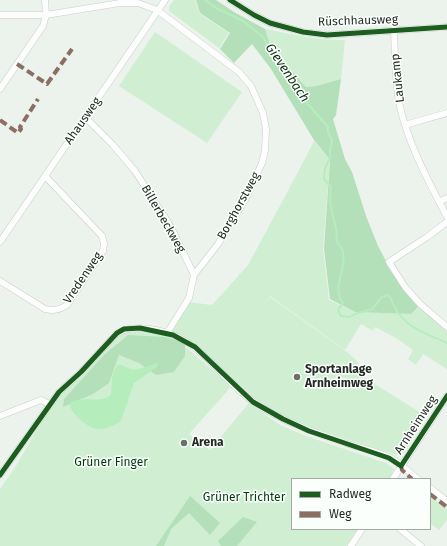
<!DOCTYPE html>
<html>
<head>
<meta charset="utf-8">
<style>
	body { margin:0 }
	#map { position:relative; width:447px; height:546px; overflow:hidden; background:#ecf2ec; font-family:"Fira Sans",sans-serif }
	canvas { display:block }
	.legend { position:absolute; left:291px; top:478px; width:140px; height:52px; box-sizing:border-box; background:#fbfffb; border:1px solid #a6aaa6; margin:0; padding:5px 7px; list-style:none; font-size:12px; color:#262a27 }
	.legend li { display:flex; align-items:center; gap:8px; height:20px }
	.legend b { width:20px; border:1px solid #a6aaa6 }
</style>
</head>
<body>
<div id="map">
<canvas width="447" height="546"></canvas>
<ul class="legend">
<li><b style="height:5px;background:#1b5e20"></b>Radweg</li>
<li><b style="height:5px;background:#8d6e63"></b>Weg</li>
</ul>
</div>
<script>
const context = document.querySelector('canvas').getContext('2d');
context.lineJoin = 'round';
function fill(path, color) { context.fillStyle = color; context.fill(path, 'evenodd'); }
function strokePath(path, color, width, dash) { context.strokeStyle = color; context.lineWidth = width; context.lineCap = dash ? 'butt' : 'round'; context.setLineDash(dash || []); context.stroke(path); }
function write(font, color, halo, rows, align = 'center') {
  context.font = font + ' "Fira Sans",sans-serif'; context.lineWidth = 3; context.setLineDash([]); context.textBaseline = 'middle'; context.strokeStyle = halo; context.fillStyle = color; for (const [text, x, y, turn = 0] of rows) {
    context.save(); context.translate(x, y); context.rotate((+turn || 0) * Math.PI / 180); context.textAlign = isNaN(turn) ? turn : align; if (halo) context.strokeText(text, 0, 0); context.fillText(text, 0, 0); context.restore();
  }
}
const green = new Path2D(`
	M174,0H195L200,14L229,33L219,48L169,11V7Z
	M265,29C292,34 317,41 345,40L341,79L316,86L306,87L271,48Z
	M155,32L242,92L207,143L119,86Z
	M314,141L330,160L323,249L329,300L355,312L411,314L419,307L447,327V369L423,354L416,365L408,359L413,350L396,338L375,327L373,331L361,324L345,350L270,296L264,304L270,297L347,352L359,363L354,371L426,416L405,452L397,455L311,428L286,417L256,399L204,356L167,330L188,302L212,305L248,265L297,174Z
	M130,329L164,333L187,348L225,381L230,388L189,434L210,450L249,403L280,425L306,436L386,463L394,469L390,479H292V529H358L346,546H0V489L16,466L51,405L117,336Z
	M430,496L447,509V520L439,530L430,523Z`);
const forest = new Path2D(`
	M196,0H216L234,12L265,29L271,48L306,87L316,86L341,79L336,115L333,119L345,159L352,172L366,216L378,246L387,263L403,289L419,306L411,314L355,312L330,299L324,249L330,160L314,140L271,69L252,44L234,63L220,49L230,33L200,13Z
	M128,335L165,337L185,343V356L174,372L156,375L139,363L119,355L109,383L93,394L63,407L64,399L104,355Z
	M190,496L220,523L210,535L189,513L171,529L164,546H156Z
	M243,517L257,522L237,546H221L218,541Z`);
const water = new Path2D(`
	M157,363L158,365L157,367L134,383L121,421C114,426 102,431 93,428C87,426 74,415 71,409C70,407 71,405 70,403C82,395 100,404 111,395L112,377L117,365C122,364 125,367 130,369C139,371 149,365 157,363Z`);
const stream = new Path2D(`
	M205,0L216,8L243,21L263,37L271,53L291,78L294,88L328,127V132L332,140L330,150V158L325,168L324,179L331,187C328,201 333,215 336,229C337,233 336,238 337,241C338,245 343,248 343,252C347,269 331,288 343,303L338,310L341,316L349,317L358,313L372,309L382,297L387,295L390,297C401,327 421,331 447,343`);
const minor = new Path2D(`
	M230,0L254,15L270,23L303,32L327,35L447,27
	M0,15H46L120,3H138L157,10L239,72L251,86L263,113L266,129L265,151L262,163L245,200L231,223L218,244L194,275
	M394,30C395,55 395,82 400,107C409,146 429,182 447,217
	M0,89L43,26L46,15L45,0
	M85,117L113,145L135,171L171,227L194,275L189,298L167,333
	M405,125L447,113
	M439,202L447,198
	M447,222L427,237L389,262L405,287L420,304L447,327
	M0,242L165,0
	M0,281L45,309C54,311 59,310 67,305L103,251L104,244L102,236L45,176
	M0,416L41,400L49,404
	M0,475L59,392L81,372L117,333C132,325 157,328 173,335C206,348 225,383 254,402C283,422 315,433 348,444C363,449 381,452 394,460C403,466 410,473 418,479
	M393,479L447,396
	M430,488L447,501
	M400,529L421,546
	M351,546L362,529`);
const quiet = new Path2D(`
	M17,64L47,84L72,49
	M0,120L18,133L21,129L20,127L38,99
	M401,466L402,470L412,479
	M430,494L447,507`);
const cycleway = new Path2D(`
	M230,0L254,15L270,23L303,32L327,35L447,27
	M401,466L447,396
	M0,475L59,392L81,372L117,333L124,329L140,328L173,335L195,347L253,402L283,419L309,431L389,458L401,466`);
const markers = [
	[297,377,4,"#6b706c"],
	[184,443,4,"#6b706c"]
];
const streetNames = [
	["Rüschhausweg",358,21,-2],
	["Laukamp",398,78,-96],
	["Ahausweg",83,121,-55],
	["Borghorstweg",239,206,-61],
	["Billerbeckweg",163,219,60],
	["Vredenweg",83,278,-56],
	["Arnheimweg",416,425,-57]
];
const poiNames = [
	["Sportanlage",305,370],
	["Arnheimweg",305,384],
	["Arena",192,443]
];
const parkNames = [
	["Grüner Finger",111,463],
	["Grüner Trichter",244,498]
];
const waterNames = [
	["Gievenbach",287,73,56]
];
fill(green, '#d0efd2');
fill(forest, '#b4e0b9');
fill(water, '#b5edbc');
strokePath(stream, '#b5edbc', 2);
strokePath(minor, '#caceca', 7);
strokePath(minor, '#fcfdfc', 6);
strokePath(quiet, '#8d6e63', 4, [8, 4]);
strokePath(cycleway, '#1b5e20', 5);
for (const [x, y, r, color] of markers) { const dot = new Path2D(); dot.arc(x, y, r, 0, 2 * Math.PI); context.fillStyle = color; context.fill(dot); strokePath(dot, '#fbfffb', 1.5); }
write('12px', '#262a27', '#fbfffb', streetNames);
write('bold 12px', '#262a27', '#fbfffb', poiNames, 'left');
write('12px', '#003b10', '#fbfffb', parkNames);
write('italic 13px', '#123217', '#fbfffb', waterNames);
</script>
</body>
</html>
